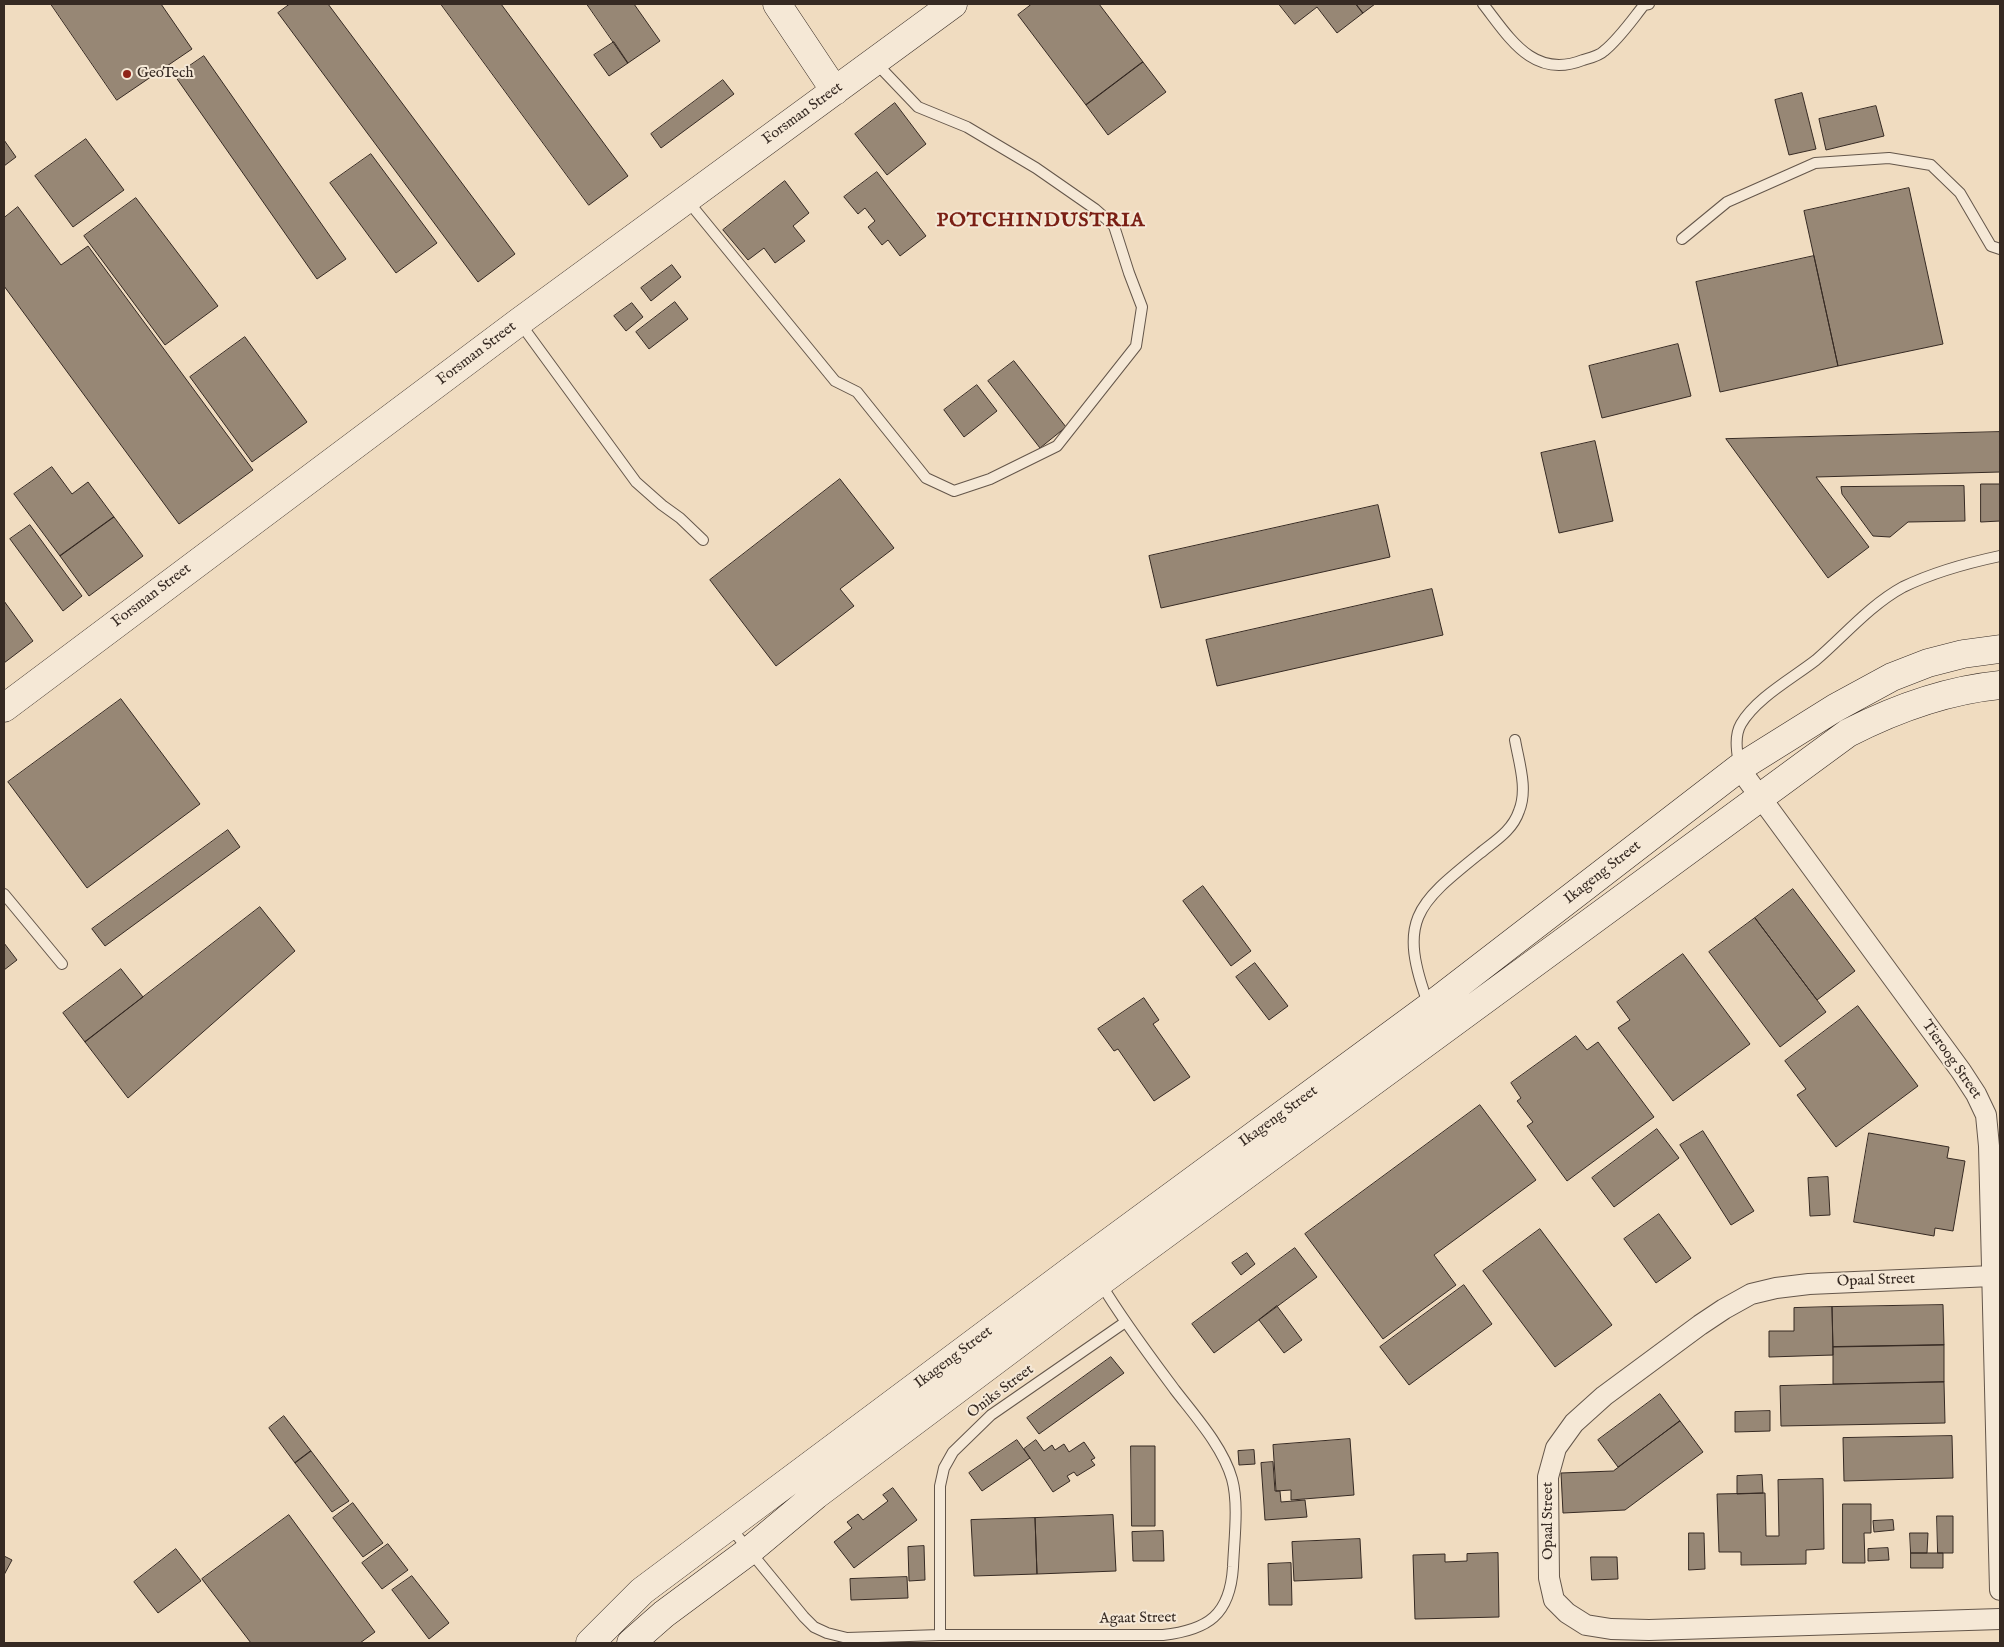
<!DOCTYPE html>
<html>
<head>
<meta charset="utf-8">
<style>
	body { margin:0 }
	#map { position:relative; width:2004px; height:1647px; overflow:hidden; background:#f0dcc0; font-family:"IM FELL English",serif }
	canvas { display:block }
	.frame { position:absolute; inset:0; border:5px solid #362a23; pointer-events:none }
</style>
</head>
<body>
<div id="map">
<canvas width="2004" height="1647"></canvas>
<div class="frame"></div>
</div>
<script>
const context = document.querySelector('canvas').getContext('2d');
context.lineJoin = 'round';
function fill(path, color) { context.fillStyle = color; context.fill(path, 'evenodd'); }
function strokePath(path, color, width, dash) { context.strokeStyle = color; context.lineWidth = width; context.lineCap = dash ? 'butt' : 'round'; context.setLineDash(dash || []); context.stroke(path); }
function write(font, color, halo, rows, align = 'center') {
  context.font = font + ' "IM FELL English",serif'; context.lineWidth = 4; context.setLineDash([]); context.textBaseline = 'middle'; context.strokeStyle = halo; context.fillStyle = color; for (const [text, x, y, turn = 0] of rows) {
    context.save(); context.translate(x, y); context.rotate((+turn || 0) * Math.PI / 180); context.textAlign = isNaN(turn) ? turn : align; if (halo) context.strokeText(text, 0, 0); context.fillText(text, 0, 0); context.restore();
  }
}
const building = new Path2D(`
	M51,4H161L192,49L117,100Z
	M290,4H328L515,254L478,282L278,13Z
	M441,4H501L628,176L589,205Z
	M587,4H634L660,41L628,63Z
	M1032,4H1099L1143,62L1086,105L1018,15Z
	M1279,4H1356L1363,13L1337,33L1317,7L1295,24Z
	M1356,4H1375L1363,13Z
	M614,42L628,63L609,76L594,55Z
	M204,56L346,259L317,279L175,76Z
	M1143,62L1166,92L1108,135L1086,105Z
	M723,80L734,94L661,148L651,134Z
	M1802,93L1816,149L1789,155L1775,100Z
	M895,103L926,144L887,175L855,134Z
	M1876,106L1884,136L1826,150L1819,119Z
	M86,139L124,190L73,227L35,176Z
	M4,140L16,157L4,166Z
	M371,154L437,243L396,273L330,183Z
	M877,172L926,236L900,256L888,240L882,245L868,227L875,221L865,208L858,214L844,197Z
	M785,181L809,213L793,226L805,241L775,263L764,248L748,260L723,230Z
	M1909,188L1943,344L1838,366L1804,211Z
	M136,198L218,306L165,345L84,236Z
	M18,207L61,265L88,246L253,470L179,524L4,286V218Z
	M1814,256L1838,366L1720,392L1696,282Z
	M672,265L681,277L651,301L641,288Z
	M675,302L688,319L649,349L636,332Z
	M632,303L643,317L626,331L614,316Z
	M245,337L307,422L252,462L190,377Z
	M1678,344L1691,396L1602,418L1589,366Z
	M1014,361L1066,427L1040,448L988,381Z
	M977,385L997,411L964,437L944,410Z
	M2000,432V472L1816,477L1869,547L1828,578L1726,439Z
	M1595,441L1613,521L1559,533L1541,453Z
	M52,467L72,494L88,482L114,517L60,556L14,494Z
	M840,479L894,548L840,589L854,606L776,666L710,580Z
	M1981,484H2000V521L1981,522Z
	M1964,486L1965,521L1908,522L1890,537L1873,536L1842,494L1841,487Z
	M1378,505L1390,557L1161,608L1149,556Z
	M114,517L143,556L89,596L60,556Z
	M30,525L82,596L63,611L10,539Z
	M1432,589L1443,635L1217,686L1206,640Z
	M4,601L33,641L4,663Z
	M121,699L200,804L87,888L8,782Z
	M228,830L240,847L105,946L92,929Z
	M1203,886L1251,951L1231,966L1183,901Z
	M1793,889L1855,971L1817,1000L1755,918Z
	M260,907L295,951L128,1098L85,1042Z
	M1755,918L1826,1012L1780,1047L1709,952Z
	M4,943L17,960L4,970Z
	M1683,954L1750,1044L1673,1101L1618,1028L1630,1020L1617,1002Z
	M1255,963L1288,1006L1269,1020L1236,977Z
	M121,969L143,997L85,1042L63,1013Z
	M1144,998L1159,1020L1153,1024L1190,1077L1154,1101L1118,1049L1114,1051L1098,1029Z
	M1858,1006L1918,1086L1836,1147L1797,1095L1806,1089L1785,1061Z
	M1576,1036L1587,1050L1598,1042L1654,1117L1567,1181L1527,1126L1533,1122L1517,1101L1521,1098L1511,1083Z
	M1480,1105L1536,1180L1434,1255L1456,1285L1383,1339L1305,1234Z
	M1657,1129L1679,1158L1614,1207L1592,1178Z
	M1703,1131L1754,1211L1731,1225L1680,1145Z
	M1869,1133L1949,1147L1947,1158L1965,1161L1953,1231L1935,1228L1934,1236L1854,1222Z
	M1828,1177L1830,1215L1810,1216L1808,1178Z
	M1659,1214L1691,1258L1656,1283L1624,1239Z
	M1540,1229L1612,1325L1555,1367L1483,1271Z
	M1295,1248L1317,1277L1214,1353L1192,1324Z
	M1247,1253L1255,1264L1241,1275L1232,1263Z
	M1464,1285L1492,1324L1409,1385L1380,1347Z
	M1943,1305L1944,1345L1833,1347L1832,1307Z
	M1277,1306L1302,1340L1284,1353L1259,1320Z
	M1832,1307L1833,1355L1769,1357V1331H1794V1308Z
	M1944,1345V1382L1833,1384V1347Z
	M1111,1357L1124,1373L1039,1434L1027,1418Z
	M1944,1382L1945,1423L1781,1426L1780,1386Z
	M1660,1394L1680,1421L1618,1467L1598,1440Z
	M1770,1411V1431L1735,1432V1412Z
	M284,1416L311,1451L295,1463L269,1428Z
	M1680,1421L1703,1452L1625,1510L1563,1513L1561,1473L1613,1471Z
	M1952,1436L1953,1478L1844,1481L1843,1438Z
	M1350,1439L1354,1495L1291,1500V1490L1276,1491L1273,1445Z
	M1017,1440L1030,1458L982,1491L969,1473Z
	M1036,1440L1044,1451L1052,1445L1055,1450L1064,1444L1069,1452L1084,1442L1095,1458L1091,1460L1095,1465L1077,1476L1074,1472L1067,1476L1070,1481L1053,1492L1024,1449Z
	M1131,1446H1155V1526H1132Z
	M1254,1450L1255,1464L1239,1465L1238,1451Z
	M311,1451L349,1501L332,1512L295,1463Z
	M1273,1462L1275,1491H1280L1281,1502L1305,1500L1307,1517L1265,1520L1261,1463Z
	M1762,1475L1763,1493L1737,1494V1476Z
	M1823,1479L1824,1549L1806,1550V1564L1741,1565V1552H1719L1717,1494L1765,1493L1766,1536H1779L1778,1480Z
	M893,1488L917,1520L854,1568L834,1542L852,1528L847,1522L858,1514L863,1520L888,1501L883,1495Z
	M353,1503L383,1543L363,1557L333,1518Z
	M1843,1504H1871V1533H1864L1865,1563H1843Z
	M289,1515L375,1632L360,1643H251L202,1579Z
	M1113,1515L1116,1571L1037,1574L1035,1518Z
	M1937,1516H1953V1553H1938Z
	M1035,1518L1037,1574L974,1576L971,1520Z
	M1893,1520L1894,1530L1874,1532L1873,1521Z
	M1163,1531L1164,1561H1133L1132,1532Z
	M1689,1533H1704L1705,1569L1689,1570Z
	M1910,1533H1928L1927,1553H1911Z
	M1360,1539L1362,1578L1294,1581L1292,1542Z
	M388,1544L408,1570L382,1589L362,1563Z
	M924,1546L925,1580L909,1581L908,1547Z
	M1888,1548L1889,1560L1868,1561V1549Z
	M176,1549L201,1581L158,1613L134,1582Z
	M1498,1553L1499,1617L1415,1619L1413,1555L1445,1554V1562L1467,1561V1554Z
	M1911,1553H1943V1568H1911Z
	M4,1556L12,1560L4,1575Z
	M1591,1557H1617L1618,1579L1592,1580Z
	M1291,1563L1292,1605H1269L1268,1564Z
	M412,1576L449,1623L429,1639L392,1590Z
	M907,1577L908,1598L851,1600L850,1579Z`);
const lane = new Path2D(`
	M1483,4C1509,37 1533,80 1583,60C1590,58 1599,56 1604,51C1619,39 1632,20 1644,5L1649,4
	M687,200L835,381L857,392L926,478L954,491L990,479L1057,446L1136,346L1142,307L1129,273L1114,226L1095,209L1036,168L967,127L918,107L875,62
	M1682,239L1727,202L1815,163L1889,158L1931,165L1960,193L1991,246L2000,249
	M520,323L636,482L662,505L680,518L703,540
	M1739,765C1737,752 1734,736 1741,724C1756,698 1793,678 1816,660C1844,636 1870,605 1903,587C1934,572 1967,563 2000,556
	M4,894L62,964
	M1429,1006C1396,918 1417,904 1484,850C1498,839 1513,829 1519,811C1528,789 1519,763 1515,740
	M730,1527L804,1617L814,1627L827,1633L847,1638L940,1635H1163C1208,1630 1230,1615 1233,1567C1234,1541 1239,1504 1232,1479C1223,1447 1195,1416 1175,1390C1149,1355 1124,1322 1101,1284
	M940,1635V1486L944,1468L953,1452L991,1415L1124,1323`);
const street = new Path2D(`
	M1739,768L1961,1071L1976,1094L1986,1115L1989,1146L2000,1590
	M1992,1276L1809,1284L1776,1288L1751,1294L1724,1309L1700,1325L1604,1396L1574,1423L1556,1448L1548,1477L1549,1578L1554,1600L1567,1613L1586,1625L1611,1629L1649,1630L2000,1619`);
const secondary = new Path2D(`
	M777,4L835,91
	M4,708L519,322L953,4
	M590,1643L642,1591L1085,1260L1429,1007L1739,768L1835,708L1892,677L1928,663L1963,654L2000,649
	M631,1643L664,1614L749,1551L816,1495L1100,1282L1848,733C1895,709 1948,690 2000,685`);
const markers = [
	[127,74,5,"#8f2418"]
];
const poiNames = [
	["GeoTech",137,74]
];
const streetNames = [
	["Forsman Street",803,114,-36],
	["Forsman Street",477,354,-37],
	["Forsman Street",152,596,-37],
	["Ikageng Street",1603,873,-38],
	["Tieroog Street",1951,1060,55],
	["Ikageng Street",1279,1117,-36],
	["Opaal Street",1876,1281,-2],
	["Ikageng Street",954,1358,-37],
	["Oniks Street",1001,1392,-37],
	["Opaal Street",1549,1521,-90],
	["Agaat Street",1138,1619,-1]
];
const districtNames = [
	["POTCHINDUSTRIA",1041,222]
];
fill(building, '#978775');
strokePath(building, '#362a23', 1);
strokePath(lane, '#64564a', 12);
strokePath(street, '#64564a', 22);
strokePath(secondary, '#362a23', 29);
strokePath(lane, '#f5e8d6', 10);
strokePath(street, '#f5e8d6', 20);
strokePath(secondary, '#f5e8d6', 28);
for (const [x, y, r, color] of markers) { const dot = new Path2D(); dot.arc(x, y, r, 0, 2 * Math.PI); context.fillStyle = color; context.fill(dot); strokePath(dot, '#f5e8d6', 2); }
write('15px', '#362a23', '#f5e8d6', poiNames, 'left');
write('15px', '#362a23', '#f5e8d6', streetNames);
context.letterSpacing = '1px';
write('bold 20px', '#7a1f14', '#f5e8d6', districtNames);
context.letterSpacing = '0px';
</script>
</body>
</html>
